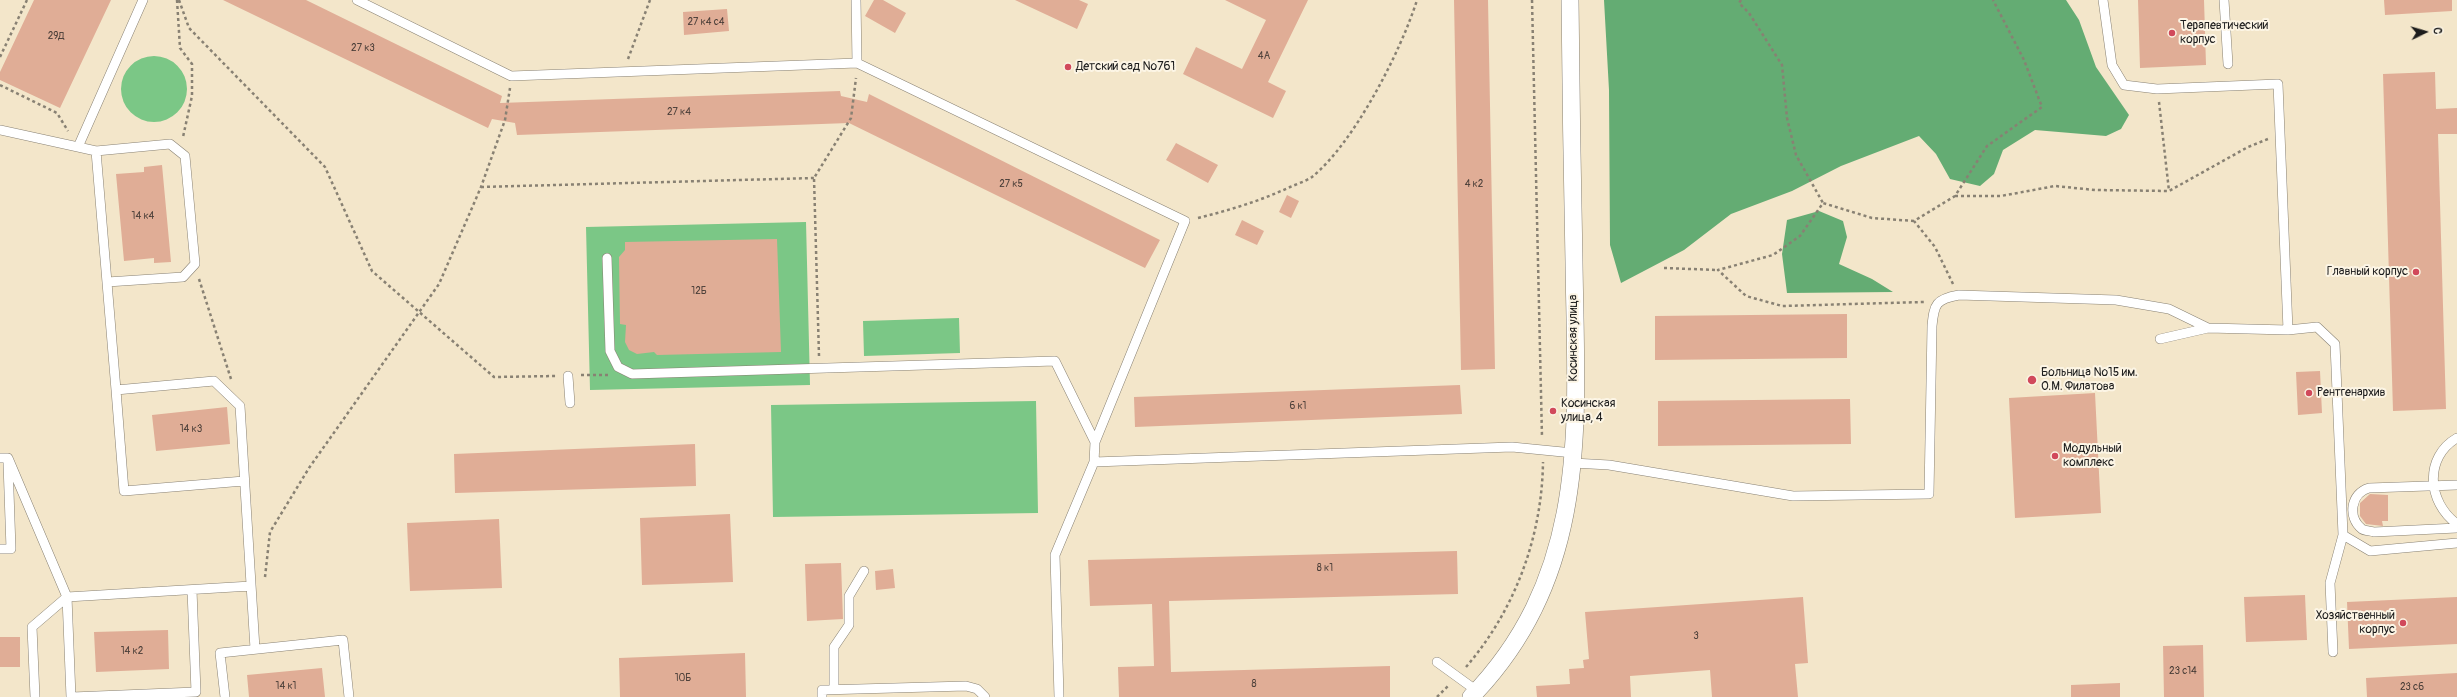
<!DOCTYPE html>
<html>
<head>
<meta charset="utf-8">
<style>
	body { margin:0 }
	#map { position:relative; width:2457px; height:697px; overflow:hidden; background:#f3e6ca; font-family:Pangolin,sans-serif }
	canvas { display:block }
	.north { position:absolute; left:2405px; top:12px; width:40px; height:40px; -webkit-text-stroke:3px #fcf5e5; paint-order:stroke; rotate:85deg; font-size:11px; font-weight:700; line-height:16px; text-align:center; color:#1c1c1c }
	.north::after { content:''; display:block; margin:auto; width:14px; height:18px; background:#1c1c1c; clip-path:polygon(50% 0,100% 100%,50% 72%,0 100%) }
</style>
</head>
<body>
<div id="map">
<canvas width="2457" height="697"></canvas>
<div class="north">С</div>
</div>
<script>
const context = document.querySelector('canvas').getContext('2d');
context.lineJoin = 'round';
function fill(path, color) { context.fillStyle = color; context.fill(path, 'evenodd'); }
function strokePath(path, color, width, dash) { context.strokeStyle = color; context.lineWidth = width; context.lineCap = dash ? 'butt' : 'round'; context.setLineDash(dash || []); context.stroke(path); }
function write(font, color, halo, rows, align = 'center') {
  context.font = font + ' Pangolin,sans-serif'; context.lineWidth = 4; context.setLineDash([]); context.textBaseline = 'middle'; context.strokeStyle = halo; context.fillStyle = color; for (const [text, x, y, turn = 0] of rows) {
    context.save(); context.translate(x, y); context.rotate((+turn || 0) * Math.PI / 180); context.textAlign = isNaN(turn) ? turn : align; if (halo) context.strokeText(text, 0, 0); context.fillText(text, 0, 0); context.restore();
  }
}
const green = new Path2D(`
	M121 89a33 33 0 1 1 66 0a33 33 0 1 1-66 0Z
	M806,222L810,385L590,390L586,227Z
	M959,318L960,353L864,356L863,321Z
	M1036,401L1038,513L773,517L771,405Z`);
const forest = new Path2D(`
	M1604,0H2066L2079,20L2096,67L2129,115L2121,129L2106,136L2035,130L2003,150L1994,174L1980,186L1950,179L1936,154L1919,136L1841,166L1792,191L1731,214L1684,250L1621,283L1610,245L1609,90Z
	M1819,211L1843,221L1847,237L1839,264L1872,279L1893,292L1787,293L1782,254L1787,220Z`);
const building = new Path2D(`
	M34,0H111L60,108L0,80V72Z
	M223,0H306L502,96L500,103L840,91L841,96L867,102L869,94L1160,240L1145,268L849,123L517,135L515,123L492,119L488,128Z
	M874,0H883L906,13L895,33L865,16Z
	M1015,0H1079L1088,4L1077,29Z
	M1225,0H1308L1268,82L1286,91L1273,118L1183,74L1196,47L1242,69L1266,20Z
	M1454,0H1488L1495,369L1461,370Z
	M2138,0H2204L2206,65L2140,68Z
	M2384,0H2452V11L2385,15Z
	M727,9L729,31L684,35L683,12Z
	M2435,72L2436,109L2457,108V134H2438L2446,409L2393,411L2383,74Z
	M1176,143L1218,165L1208,183L1166,160Z
	M162,165L171,262L154,263V258L124,261L116,174L144,172V167Z
	M1287,195L1299,201L1291,218L1279,212Z
	M1242,220L1264,231L1257,245L1235,235Z
	M777,239L781,352L657,355L654,352L637,354L629,350L625,342L626,325L620,324L619,257L625,250V242Z
	M1847,314V358L1655,360V316Z
	M2320,371L2322,413L2298,415L2296,372Z
	M1460,385L1462,414L1135,427L1134,397Z
	M2095,393L2101,513L2015,518L2009,398Z
	M1850,399L1851,444L1658,446V401Z
	M227,407L230,444L156,451L152,415Z
	M695,444L696,486L455,493L454,454Z
	M2370,494L2388,495V521H2382L2383,526L2366,524L2360,516V503Z
	M730,514L733,582L642,585L640,518Z
	M499,519L502,588L410,591L407,523Z
	M1457,551L1458,594L1169,601L1171,672L1390,666V697H1119L1118,667L1154,666L1152,604L1090,606L1088,560Z
	M841,563L843,619L807,621L805,564Z
	M893,569L895,588L876,590L875,571Z
	M2305,595L2307,640L2246,642L2244,597Z
	M1803,597L1808,663L1795,664L1798,697H1712L1710,670L1630,676L1631,697H1537L1536,686L1570,684L1569,669L1584,668L1583,660L1589,659L1585,612Z
	M2457,597V644L2349,649L2347,602Z
	M168,630L169,669L96,672L94,632Z
	M0,637H20V667H0Z
	M2203,645L2204,697H2164L2163,646Z
	M745,653L746,697H620L619,658Z
	M322,668L325,697H249L247,675Z
	M2457,673V697H2367L2366,678Z
	M2120,683V697H2071V685Z`);
const path = new Path2D(`
	M177,0L180,48L192,64V96L183,137
	M179,0L189,28L325,167L372,271L494,377L556,376
	M1532,0L1542,437
	M1741,0L1739,3L1749,13L1782,65L1787,118L1796,155L1823,203
	M0,57L27,0
	M628,59L650,0
	M0,85L57,113L68,131
	M2159,102L2169,191
	M481,187L814,178
	M1955,196H2001L2055,186L2095,190L2169,191L2248,147L2268,139
	M1198,218C1230,210 1260,201 1290,187C1297,184 1306,181 1312,177C1354,143 1401,51 1417,0
	M1914,221L1872,218L1823,203L1800,236L1773,255L1718,270L1746,296L1782,306L1924,302
	M1664,268L1718,270
	M199,279L231,379
	M1953,284L1935,247L1914,221L1955,196L1987,146L2042,107L2024,60L1993,0
	M819,356L814,178L851,118L856,78
	M581,375H608
	M265,577L270,532L309,468L439,284L481,187L505,120L510,88
	M1466,667C1515,610 1542,537 1543,462
	M1437,697L1448,686`);
const lane = new Path2D(`
	M357,0L511,76L857,63L1185,221L1095,442L1094,462L1055,555L1059,697
	M856,0L857,63
	M2103,0L2112,65L2124,85L2157,89L2278,84L2288,330
	M2224,0L2228,64
	M0,130L78,147L143,0
	M78,147L96,151L116,390L214,381L240,406L255,649
	M96,151L170,144L185,156L195,264L183,277L107,282
	M607,258L610,351L618,367L632,374L1055,361L1095,442
	M2160,339L2208,328L2288,330L2317,327L2335,344L2343,535L2370,551L2457,543
	M568,376L570,403
	M116,390L124,491L244,481
	M2457,438C2424,457 2427,502 2457,524
	M0,458H8L67,597L71,697
	M1094,462L1512,447L1573,453
	M1573,463L1609,465L1793,496L1929,494L1932,326C1934,304 1936,299 1959,295L2116,300L2169,309L2208,328
	M2457,485L2369,488C2351,493 2347,517 2362,529C2365,531 2371,531 2374,532L2457,528
	M0,549H11L8,463
	M2333,652L2330,583L2343,535
	M1437,662L1477,691
	M834,689V647L849,625V596L864,571
	M35,697L32,627L67,597L251,586
	M72,697L196,692L192,590
	M225,697L220,653L343,640L349,697
	M822,697V690L966,686L977,689L985,697`);
const street = new Path2D(`
	M1471,697C1592,572 1576,422 1574,262C1572,175 1571,87 1570,0`);
const markers = [
	[2172,33,4,"#d1495b"],
	[1068,67,4,"#d1495b"],
	[2416,272,4,"#d1495b"],
	[2032,380,5,"#d1495b"],
	[2309,393,4,"#d1495b"],
	[1553,411,4,"#d1495b"],
	[2055,456,4,"#d1495b"],
	[2403,623,4,"#d1495b"]
];
const numberNames = [
	["27 к4 с4",706,22],
	["29Д",56,36],
	["27 к3",363,48],
	["4А",1264,56],
	["27 к4",679,112],
	["27 к5",1011,184],
	["4 к2",1474,184],
	["14 к4",143,216],
	["12Б",699,291],
	["6 к1",1298,406],
	["14 к3",191,429],
	["8 к1",1325,568],
	["3",1696,636],
	["14 к2",132,651],
	["23 с14",2183,671],
	["10Б",683,678],
	["8",1254,684],
	["14 к1",286,686],
	["23 с6",2412,687]
];
const poiNames = [
	["Терапевтический",2180,26],
	["корпус",2180,40],
	["Детский сад №761",1076,67],
	["Главный корпус",2408,272,"right"],
	["Больница №15 им.",2041,373],
	["О.М. Филатова",2041,387],
	["Рентгенархив",2317,393],
	["Косинская",1561,404],
	["улица, 4",1561,418],
	["Модульный",2063,449],
	["комплекс",2063,463],
	["Хозяйственный",2395,616,"right"],
	["корпус",2395,630,"right"]
];
const streetNames = [
	["Косинская улица",1574,338,-90]
];
fill(green, '#7bc786');
fill(forest, '#64ac73');
fill(building, '#e0ad96');
strokePath(lane, '#888173', 10);
strokePath(street, '#888173', 18);
strokePath(path, '#888173', 2.5, [3, 3]);
strokePath(lane, '#fff', 9);
strokePath(street, '#fff', 17);
for (const [x, y, r, color] of markers) { const dot = new Path2D(); dot.arc(x, y, r, 0, 2 * Math.PI); context.fillStyle = color; context.fill(dot); strokePath(dot, '#fcf5e5', 1.5); }
write('10px', '#4d403a', null, numberNames);
write('12px', '#1c1c1c', '#fcf5e5', poiNames, 'left');
write('12px', '#1c1c1c', '#fcf5e5', streetNames);
</script>
</body>
</html>
